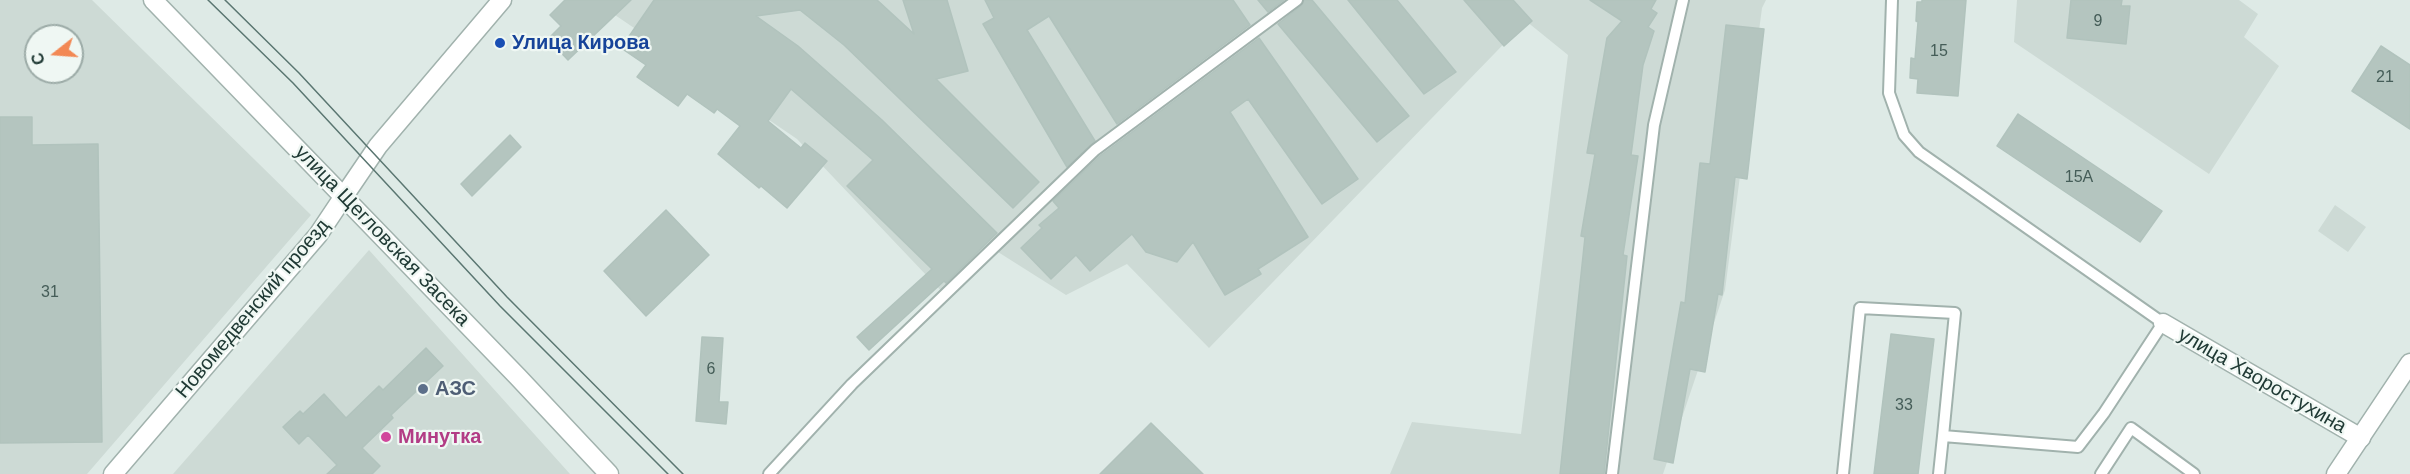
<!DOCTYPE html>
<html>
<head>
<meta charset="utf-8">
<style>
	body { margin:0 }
	#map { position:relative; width:2410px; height:474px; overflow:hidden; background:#deeae6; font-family:Arial,sans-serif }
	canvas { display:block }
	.north { position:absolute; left:24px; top:24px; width:60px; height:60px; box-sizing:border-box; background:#eff7f3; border:2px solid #9caba7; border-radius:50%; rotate:253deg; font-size:16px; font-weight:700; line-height:24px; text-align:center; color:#203a35 }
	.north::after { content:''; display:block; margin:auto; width:21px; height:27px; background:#f28854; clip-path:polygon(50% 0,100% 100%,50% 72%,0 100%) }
</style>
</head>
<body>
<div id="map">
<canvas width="2410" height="474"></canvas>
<div class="north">С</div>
</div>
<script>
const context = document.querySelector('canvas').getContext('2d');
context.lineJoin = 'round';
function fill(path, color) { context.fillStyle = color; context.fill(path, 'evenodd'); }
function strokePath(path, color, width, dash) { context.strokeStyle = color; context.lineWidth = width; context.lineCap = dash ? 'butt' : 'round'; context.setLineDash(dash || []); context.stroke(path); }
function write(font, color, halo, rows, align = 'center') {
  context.font = font + ' Arial,sans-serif'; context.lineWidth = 4.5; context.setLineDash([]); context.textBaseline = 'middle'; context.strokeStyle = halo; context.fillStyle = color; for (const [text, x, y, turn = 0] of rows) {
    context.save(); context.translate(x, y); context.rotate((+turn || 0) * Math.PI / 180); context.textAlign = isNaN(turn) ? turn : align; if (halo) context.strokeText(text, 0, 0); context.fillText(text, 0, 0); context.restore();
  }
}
const built = new Path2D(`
	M0,0H92L311,215L87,474H0ZM36,36H72V72H36Z
	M593,0H1766L1762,8L1725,290L1663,474H1390L1412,422L1521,434L1568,55L1526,21L1209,348L1127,264L1066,295L998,252L946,296L797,139Z
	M2017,0H2239L2258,14L2244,37L2279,66L2209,174L2014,42Z
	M2335,205L2366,227L2348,252L2318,231Z
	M369,250L570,474H173Z`);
const building = new Path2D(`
	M565,0H631L568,60L548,39L561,26L550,15Z
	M654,0H877L914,34L903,0H947L968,71L936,79L1039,182L1013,208L844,45L800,10L756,16L798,46L882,120L997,233L946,283L944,281L869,350L857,337L932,269L847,186L873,160L791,89L768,121L801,148L805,143L827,161L787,208L761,186L759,188L718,154L740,126L717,109L714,113L687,94L678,106L637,77L646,65L621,48Z
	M985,0H1233L1250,25L1117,124L1049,16L1027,30L1095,141L1067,167L983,24L994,18Z
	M1258,0H1284L1268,12Z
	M1304,0H1312L1409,116L1377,142L1278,24L1301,6Z
	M1348,0H1397L1456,72L1424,94Z
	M1464,0H1513L1532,21L1504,46Z
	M1590,0H1656L1651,9L1657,13L1648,27L1654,31L1643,65L1631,155L1638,156L1623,255L1627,256L1604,474H1560L1585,237L1581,236L1595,154L1587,153L1607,38L1622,21Z
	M1922,0H1966L1958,96L1917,93L1918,79L1910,78L1911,58L1915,59L1918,22L1916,21L1917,2H1922Z
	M2071,0H2122L2121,6H2130L2126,44L2067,38Z
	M1726,25L1764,29L1747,179L1735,177L1722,295L1718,294L1705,372L1690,369L1673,463L1654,459L1681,302L1685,303L1700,163L1710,164Z
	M1259,38L1358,179L1322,204L1248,99L1230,112L1308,237L1258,269L1261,274L1225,295L1193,242L1177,262L1146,252L1132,234L1090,271L1076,255L1051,279L1021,248L1042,228L1039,225L1059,208L1053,201L1100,156Z
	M2381,46L2410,65V129L2352,91Z
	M2018,114L2162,211L2140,242L1997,146Z
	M0,117H32V145L98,144L102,442L0,443Z
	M510,135L521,147L472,196L461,184Z
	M666,210L709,255L646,316L604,271Z
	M1891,334L1934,339L1918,474H1874Z
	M702,337L723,338L719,402H728L726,424L696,421Z
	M426,348L443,366L391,415L393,418L362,448L380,466L372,474H327L337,465L308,435L299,444L283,427L300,411L303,414L324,394L346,418L379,386L383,390Z
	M1151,423L1203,474H1100Z`);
const service = new Path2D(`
	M1892,0L1889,93L1904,135L1919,152L2163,323L2104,413L2078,447L1943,436L1939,474
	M769,474L852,384L1095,150L1297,0
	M1612,474L1654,125L1683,0
	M1843,474L1860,308L1955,313L1943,436
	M2101,474L2131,428L2194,474`);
const minor = new Path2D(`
	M2163,323L2361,438
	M113,474L318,235L344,196`);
const tertiary = new Path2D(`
	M153,0L518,377L609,474
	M344,196L378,146L502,0
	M2336,474L2410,363`);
const tram = new Path2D(`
	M208,0L293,83L500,306L668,474
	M225,0L299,73L507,297L683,474`);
const markers = [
	[500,43,6,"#1a4fb4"],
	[423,389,6,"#5c6f8a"],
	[386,437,6,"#d1479c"]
];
const numberNames = [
	["9",2098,22],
	["15",1939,52],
	["21",2385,78],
	["15А",2079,178],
	["31",50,293],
	["6",711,370],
	["33",1904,406]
];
const transitNames = [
	["Улица Кирова",512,43]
];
const streetNames = [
	["улица Щегловская Засека",382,236,46],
	["Новомедвенский проезд",253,309,-50],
	["улица Хворостухина",2262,381,30]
];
const serviceNames = [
	["АЗС",435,389]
];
const hotelNames = [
	["Минутка",398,437]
];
fill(built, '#cddad5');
fill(building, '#b4c5bf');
strokePath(building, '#b1c3bd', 1.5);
strokePath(service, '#a1b2ad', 14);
strokePath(minor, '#a1b2ad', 21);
strokePath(tertiary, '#a1b2ad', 21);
strokePath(service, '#fff', 10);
strokePath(minor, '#fff', 18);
strokePath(tertiary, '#fff', 18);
strokePath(tram, '#5a7671', 1.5);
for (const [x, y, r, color] of markers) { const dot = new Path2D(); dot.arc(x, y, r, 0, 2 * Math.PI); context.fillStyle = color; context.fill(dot); strokePath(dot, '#eff7f3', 2); }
write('16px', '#455d58', null, numberNames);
write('bold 20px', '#164399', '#eff7f3', transitNames, 'left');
write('20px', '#203a35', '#eff7f3', streetNames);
write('bold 20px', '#4e5e75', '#eff7f3', serviceNames, 'left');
write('bold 20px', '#b23c85', '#eff7f3', hotelNames, 'left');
</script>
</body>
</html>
